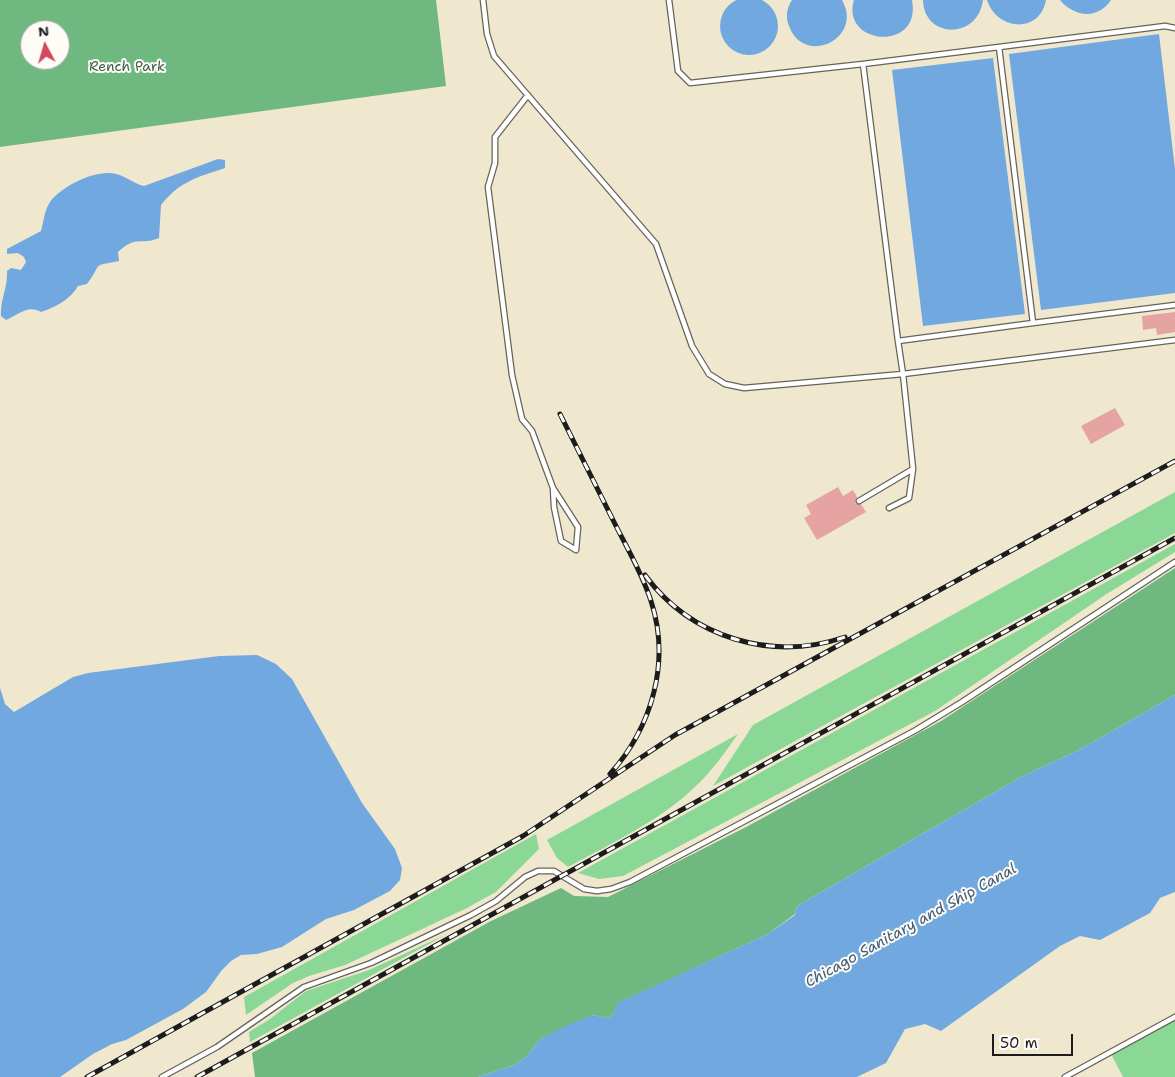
<!DOCTYPE html>
<html>
<head>
<meta charset="utf-8">
<style>
	body { margin:0 }
	#map { position:relative; width:1175px; height:1077px; overflow:hidden; background:#f0e8ce; font-family:"Shantell Sans",sans-serif }
	canvas { display:block }
	.north { position:absolute; left:20px; top:20px; width:50px; height:50px; box-sizing:border-box; background:#fdfcf7; border:1px solid #a3a29f; border-radius:50%; rotate:354deg; font-size:14px; font-weight:700; line-height:20px; text-align:center; color:#1c1c1c }
	.north::after { content:''; display:block; margin:auto; width:18px; height:22px; background:#d1495b; clip-path:polygon(50% 0,100% 100%,50% 72%,0 100%) }
	.scale { position:absolute; left:992px; top:1034px; width:81px; height:22px; box-sizing:border-box; border:2px solid #1c1c1c; border-top:0; padding-left:6px; font-size:15px; line-height:18px; white-space:nowrap; color:#1c1c1c; -webkit-text-stroke:4px #fdfcf7; paint-order:stroke }
</style>
</head>
<body>
<div id="map">
<canvas width="1175" height="1077"></canvas>
<div class="north">N</div>
<div class="scale">50 m</div>
</div>
<script>
const context = document.querySelector('canvas').getContext('2d');
context.lineJoin = 'round';
function fill(path, color) { context.fillStyle = color; context.fill(path, 'evenodd'); }
function strokePath(path, color, width, dash) { context.strokeStyle = color; context.lineWidth = width; context.lineCap = dash ? 'butt' : 'round'; context.setLineDash(dash || []); context.stroke(path); }
function write(font, color, halo, rows, align = 'center') {
  context.font = font + ' "Shantell Sans",sans-serif'; context.lineWidth = 4; context.setLineDash([]); context.textBaseline = 'middle'; context.strokeStyle = halo; context.fillStyle = color; for (const [text, x, y, turn = 0] of rows) {
    context.save(); context.translate(x, y); context.rotate((+turn || 0) * Math.PI / 180); context.textAlign = isNaN(turn) ? turn : align; if (halo) context.strokeText(text, 0, 0); context.fillText(text, 0, 0); context.restore();
  }
}
const green = new Path2D(`
	M1175,492V533L713,786L753,725Z
	M1175,544V552L1105,595L935,711L623,876L599,879L578,873Z
	M738,734C725,752 713,770 697,785C660,821 612,843 568,867L557,858L547,840Z
	M536,834L539,849L496,892L465,909L345,965L309,976L293,983L246,1015L244,997Z
	M447,934L250,1042L249,1032L270,1019L306,991L369,970Z
	M1175,1020V1077H1123L1111,1054Z`);
const forest = new Path2D(`
	M0,0H436L446,86L0,147ZM30,30H60V60H30Z
	M1175,568V695L1079,750L1023,776L797,906L795,914L768,934L618,1003L613,1015L607,1018L593,1015L540,1039L527,1056L515,1065L478,1077H255L252,1053L491,921L561,888L574,896L608,897L748,826L941,721Z`);
const water = new Path2D(`
	M720 26a29 29 0 1 1 58 0a29 29 0 1 1-58 0Z
	M792,0H842C864,39 804,67 789,26C785,17 787,7 792,0Z
	M854,0H912C922,53 840,45 854,0Z
	M923,0H983C978,40 924,39 923,0Z
	M987,0H1046C1040,34 997,31 987,0Z
	M1060,0H1111C1098,20 1074,17 1060,0Z
	M1159,34L1175,169V293L1041,310L1009,54Z
	M993,58L1025,314L923,326L892,70Z
	M218,159L225,160V168C198,177 180,181 161,205L159,238C141,246 137,234 118,252L119,261C89,267 104,262 87,284L78,286C71,299 54,308 41,312C28,304 18,315 6,320L1,316C0,300 8,287 7,271L11,268L21,270L26,262L24,257L18,253L7,254V249L41,231C44,221 44,211 50,202C62,186 96,169 116,174C126,176 134,184 144,186Z
	M257,655L276,664L292,679L362,803L395,849L402,868L400,880L390,891L354,910L326,919L282,947L257,954L241,955L231,961L222,970L206,992L183,1009L126,1040L112,1044L93,1054L60,1077H0V688L5,704L14,712L73,677L88,673L219,656Z
	M1175,695V892L1160,898L1150,913L1100,940L1080,936L1060,946L941,1031L925,1024L905,1029L886,1063L857,1077H478L515,1065L527,1056L540,1039L566,1026L593,1015L607,1018L613,1015L617,1003L768,934L795,915L797,906L1023,776L1079,750Z`);
const building = new Path2D(`
	M1175,312V332L1157,335L1156,328L1143,330L1142,316Z
	M1115,408L1125,425L1091,444L1081,426Z
	M838,487L843,496L853,490L857,497L855,503L861,504L866,512L817,540L804,518L811,514L806,505Z`);
const lane = new Path2D(`
	M483,0L487,34L494,56L656,244L692,346L709,374L725,384L744,388L903,374L913,469L859,501
	M669,0L678,71L690,83L863,64L898,341L1033,323L999,47L1165,26L1175,28
	M863,64L999,47
	M528,95L495,137V163L488,187L512,375L522,419L532,431L553,488L554,507L561,541L576,550L578,527L553,488
	M1033,323L1175,305
	M898,341L903,374L1175,340
	M889,508L909,498L913,469
	M162,1077L217,1047L304,987L371,963L471,915L496,901L525,877L538,871H554L584,889L597,891L611,889L630,882L916,730L962,702L1175,562
	M1065,1077L1175,1017`);
const rail = new Path2D(`
	M560,414C578,450 596,486 614,522C627,548 642,573 651,601C671,662 652,727 610,774
	M645,575C691,638 772,662 845,637
	M87,1077L523,836L675,735L1175,461
	M197,1077L1175,538`);
const parkNames = [
	["Rench Park",127,67]
];
const waterNames = [
	["Chicago Sanitary and Ship Canal",911,926,-29]
];
fill(green, '#8ad796');
fill(forest, '#6fb87f');
fill(water, '#72a8e0');
fill(building, '#e5a4a1');
strokePath(lane, '#66635a', 7);
strokePath(lane, '#fff', 4.5);
strokePath(rail, '#1c1c1c', 5);
strokePath(rail, '#fdfcf7', 3, [9]);
write('14px', '#425d47', '#fdfcf7', parkNames);
write('italic 15px', '#435b74', '#fdfcf7', waterNames);
</script>
</body>
</html>
